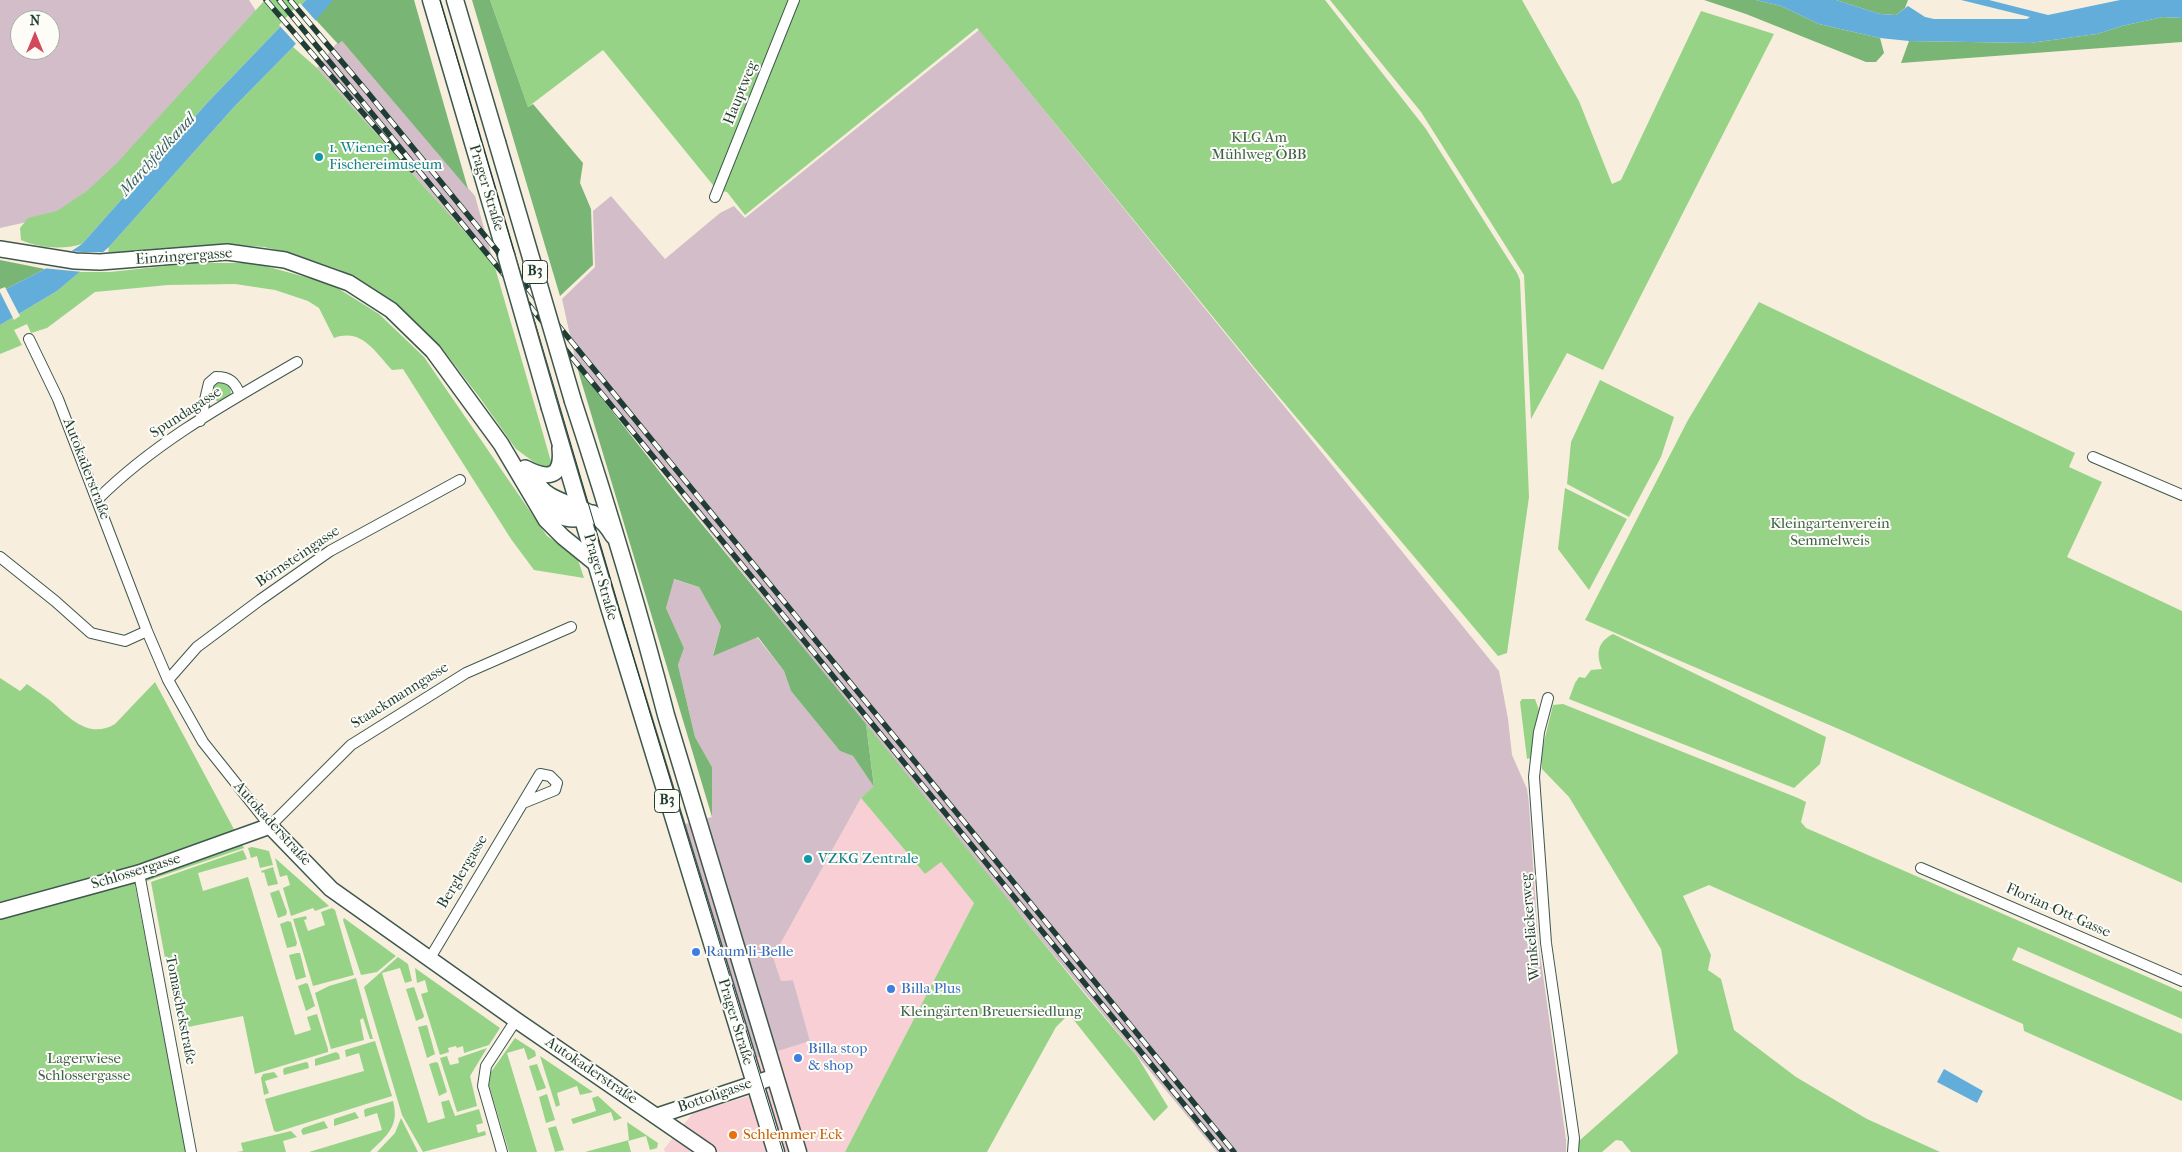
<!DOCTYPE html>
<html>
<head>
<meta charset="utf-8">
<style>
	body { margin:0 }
	#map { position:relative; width:2182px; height:1152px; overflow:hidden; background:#f7eedd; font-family:"IM FELL French Canon",serif }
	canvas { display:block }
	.north { position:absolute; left:10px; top:10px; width:50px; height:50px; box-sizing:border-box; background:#fdfcf7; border:1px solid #a4b0a9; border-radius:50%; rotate:0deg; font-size:14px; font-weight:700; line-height:20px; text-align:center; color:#1f3d34 }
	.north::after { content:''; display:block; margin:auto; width:18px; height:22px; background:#d1495b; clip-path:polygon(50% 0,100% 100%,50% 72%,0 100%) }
</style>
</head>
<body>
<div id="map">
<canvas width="2182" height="1152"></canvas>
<div class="north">N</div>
</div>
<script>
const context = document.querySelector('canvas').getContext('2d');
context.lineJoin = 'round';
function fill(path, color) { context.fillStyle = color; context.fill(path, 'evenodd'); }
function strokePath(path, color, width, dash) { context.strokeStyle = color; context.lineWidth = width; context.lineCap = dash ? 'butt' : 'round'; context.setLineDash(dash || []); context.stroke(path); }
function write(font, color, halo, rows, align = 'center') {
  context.font = font + ' "IM FELL French Canon",serif'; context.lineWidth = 4; context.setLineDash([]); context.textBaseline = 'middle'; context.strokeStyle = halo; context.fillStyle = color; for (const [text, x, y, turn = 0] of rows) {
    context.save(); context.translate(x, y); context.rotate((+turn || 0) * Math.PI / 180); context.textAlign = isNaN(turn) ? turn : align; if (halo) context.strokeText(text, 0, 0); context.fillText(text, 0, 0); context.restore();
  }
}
const built = new Path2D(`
	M861,798L925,874L941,861L974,903L845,1152H665L664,1149L693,1113L766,1091L756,1058L810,1041L793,980L781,981L773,957Z`);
const industrial = new Path2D(`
	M0,0H249L256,11L74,224L58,215L0,228ZM20,20H50V50H20Z
	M979,30L1499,671L1508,719L1512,755L1527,789L1529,804L1538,939L1566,1140V1152H1217L946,825L577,367L562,299L595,267L593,211L611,196L665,259L720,213L734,206L745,218Z
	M342,41L475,196L494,264L317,68L336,44Z
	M673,579L699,587L721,626L713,655L757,637L784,671L791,691L840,751L853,756L874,787L861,798L773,957L781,981L793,980L810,1041L756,1058L685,824L712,817V767L695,737L678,665L684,648L666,608Z`);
const green = new Path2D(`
	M265,0H306L208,102L82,244C63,250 39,248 21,240L20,228L28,218L57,211L87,191L117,163Z
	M490,0H1325L1426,129L1517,273L1520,280L1529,497L1507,653L1498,656L1258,372L977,28L745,215L727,192L717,190L603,50L528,107Z
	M1330,0H1522L1579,101L1612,184L1621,180L1701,11L1774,34L1603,370L1567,353L1531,419L1524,275L1421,112Z
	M293,47L317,68L494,264L552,465L542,468L516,449L480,398L444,351L399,307L340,270L291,253L264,247L223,244L108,253L109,247L234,107Z
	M193,263H254L331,284L379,314L424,357L547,536L576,554L584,578L534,570L511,539L403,369L392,370C374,351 362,328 334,338L319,308L308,301L275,290L235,284L168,285L95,292L47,328L31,333L27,324L14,330L22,345L0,354V325L57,291L79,272H110Z
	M1759,302L2075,453L2069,467L2102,482L2067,557L2182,611V883L1848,733L1585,620L1688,420Z
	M1600,380L1674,417L1661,457L1629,517L1567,484L1571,442Z
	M211 392a10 10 0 1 1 20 0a10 10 0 1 1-20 0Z
	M1565,488L1627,519L1589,590L1558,549Z
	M1613,634L1826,737L1820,764L1794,788L1569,699L1575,683L1579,677L1585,678L1591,670L1602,669C1596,654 1597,642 1613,634Z
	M0,678L20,691L27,684C35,690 45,696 53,703C70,719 90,739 115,724L155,682L244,848L135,885L186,1152H0Z
	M1522,699H1535L1540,713L1531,758L1527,759L1520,702Z
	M1563,704L1798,798L1806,802L1801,822L1806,828L2182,992V1019L2018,947L2012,960L2182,1034V1101L2024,1031L2023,1024L1709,885L1683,896L1711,955L1708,970L1721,979L1734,1030L1796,1077L1867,1119L1940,1152H1631L1622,1141L1616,1140L1602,1152H1578L1579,1141L1678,1053L1661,949L1569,797L1542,769L1541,754L1553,705Z
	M866,724L1088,998L1137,1056L1168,1107L1154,1121L1069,1014L1056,1027L987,1152H845L974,903L941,862L925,874L861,798L874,786Z
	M252,847L269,851L273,865L260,868L257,856L251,858L248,848Z
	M243,850L247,859L198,873L203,891L248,877L295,1035L311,1030L307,1017L317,1014L328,1049V1052L255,1074L243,1016L178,1029L151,882Z
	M275,858L329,906L315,911L313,908L291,916L283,888L290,885L287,875L280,877Z
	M273,867L278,884L268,886L264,872L262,873L261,871Z
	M279,890L287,912L286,915L278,918L270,893Z
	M332,908L335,910L354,975L313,986L293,919L306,916L307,919L304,920L308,931L325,925L321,912Z
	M344,918L396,956L377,972L361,975L343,920Z
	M288,921L291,922L297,943L296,946L287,948L280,924Z
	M297,953H300L306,977L296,980L289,955Z
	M398,957L408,964L412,981L405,983L400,968L382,973L428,1123L445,1118L441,1102L449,1100L455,1116L479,1109L483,1123L476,1125L478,1133L485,1131L486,1135L423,1152L402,1115L364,987Z
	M415,968L500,1028L489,1045L464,1053L463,1046L457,1048L456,1046L448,1048L449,1052L440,1055L421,994L428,992L425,980L417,983Z
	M356,978L373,1039H370L363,1018L360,1020L364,1040L331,1049L315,993L329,986Z
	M306,983L308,984L315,1006L306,1011L298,986Z
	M414,987L424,1016L423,1018L416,1021L406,989Z
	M427,1025L435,1054L427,1058L418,1027Z
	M515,1038L535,1051L536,1056L528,1060L524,1048L507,1053L537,1152H509L489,1085L491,1072Z
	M375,1041L392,1096L277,1132L274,1131L265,1099L364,1071L359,1053L346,1057L345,1050Z
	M487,1048L470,1076L477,1106L457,1112L440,1058L447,1056L450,1065L459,1063L458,1058Z
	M336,1052L339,1054L340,1059L315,1066V1059Z
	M540,1056L593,1092L580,1095L577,1086L557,1093L560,1105L556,1107Z
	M306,1062L308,1063L309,1068L284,1075L283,1071L284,1068Z
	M436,1062L438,1063L447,1092L439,1096L429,1064Z
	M537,1064L546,1088L537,1091L529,1066Z
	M274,1072L278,1077L265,1081L269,1093L264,1095L261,1078L263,1074Z
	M547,1094L555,1120L546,1123L539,1097Z
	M598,1096L622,1118L614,1121L611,1112L573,1124L571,1119L596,1111L592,1098Z
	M393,1101C400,1127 386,1136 370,1152H309L382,1130L377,1113L365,1117L364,1111L365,1109Z
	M355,1112L359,1118L334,1126V1119Z
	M401,1118L418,1152H377L395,1133Z
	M324,1121L328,1128L303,1135L301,1131L303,1128Z
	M627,1122L658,1143L657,1148L650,1150L646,1136L628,1141L631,1152H585L629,1140Z
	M556,1126L564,1150L555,1152L548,1128Z
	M291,1131L297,1137L283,1141L286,1152H237L243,1151L241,1143Z`);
const forest = new Path2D(`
	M332,0H414L468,189L342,41L338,44L315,19Z
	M472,0H490L528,107L533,104L583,163L580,183L591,209L593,265L560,296Z
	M1704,0H1756L1781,6L1819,24L1880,38L1884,53L1876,62H1866L1746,14Z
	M1836,0H1908L1905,8L1896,15L1880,14Z
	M2163,17L2182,18V42L1901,63L1909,41L2030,43L2097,34L2122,26Z
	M0,260L45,269L0,292Z
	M577,367L678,495L866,724L874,787L853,756L840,751L791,691L784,671L758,637L713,656L721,626L699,587L674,579L666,608L684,648L678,665L695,737L712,767V817Z`);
const water = new Path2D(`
	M306,0H333L293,47L234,107L109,247L57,291L0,325V292L45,269L82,244L208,102Z
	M1756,0H1836L1880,14L1896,15L1908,6L1925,17L1934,19H2027L2030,17L1961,0H1989L2048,15L2120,0H2182V18L2163,17L2122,26L2097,34L2030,43L1909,41L1880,38L1819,24L1781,6Z
	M1944,1069L1983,1091L1977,1103L1937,1082Z`);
const pier = new Path2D(`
	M300,3L316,21L298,46L279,25Z
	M68,251L84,252H106L83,272L42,268Z
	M5,287L20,316L14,320L0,292V289Z`);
const street = new Path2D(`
	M715,197L794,0
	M29,339L58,399L147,631L168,680L203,742L270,826L351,745L466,673L571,627
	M200,421L209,383L216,377C230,377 235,382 240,395
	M2093,457L2182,495
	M98,499C155,442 228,402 297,362
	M0,557L55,601L91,633L125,641L147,631
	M168,680L197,647L260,600L330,551L460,480
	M1548,698L1539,732L1534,777L1546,943L1574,1138L1573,1152
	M1921,868L2182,981
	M139,873L191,1152
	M430,958L540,774L550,776L557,783L555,790L523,803
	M502,1152L483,1086L486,1066L516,1020`);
const secondary = new Path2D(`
	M0,249L75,261L100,262L227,252L285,260L349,283L391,310L433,351L501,444L546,520L563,537L595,563
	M525,468C548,480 563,478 560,448
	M527,470C534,480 540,490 551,496C577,510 597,508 613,536
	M541,506C558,517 574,525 593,513
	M0,911L139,873L270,826L331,889L516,1020L708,1152
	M657,1116L774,1077`);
const primary = new Path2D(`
	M431,0L506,255
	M455,0L497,142
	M573,401C607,505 639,610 666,715L798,1152
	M550,408L609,607L776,1152`);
const tram = new Path2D(`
	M440,0L650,713L783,1152`);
const rail = new Path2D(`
	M266,0L412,170
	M279,0L1223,1152
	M290,0L369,94L1234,1152`);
const primaryBridge = new Path2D(`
	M497,142L573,401
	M506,255L550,408`);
const markers = [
	[319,157,5,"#0f9aa8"],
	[808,859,5,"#0f9aa8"],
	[696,952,5,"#3f7fe0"],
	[891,989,5,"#3f7fe0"],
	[798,1058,5,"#3f7fe0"],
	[733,1135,5,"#e8710a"]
];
const shields = [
	[535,272,25],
	[667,801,25]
];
const shieldNames = [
	["B3",535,272],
	["B3",667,801]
];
const streetNames = [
	["Hauptweg",741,93,-68],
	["Prager Straße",486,188,73],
	["Einzingergasse",184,257,-4],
	["Spundagasse",186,413,-33],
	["Autokaderstraße",86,469,69],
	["Börnsteingasse",298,557,-34],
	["Prager Straße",600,577,74],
	["Staackmanngasse",400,696,-32],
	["Autokaderstraße",272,824,48],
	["Schlossergasse",136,872,-17],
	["Berglergasse",463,872,-59],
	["Florian-Ott-Gasse",2058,911,24],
	["Winkeläckerweg",1531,927,-95],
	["Tomaschekstraße",180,1010,79],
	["Prager Straße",735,1022,73],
	["Autokaderstraße",591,1071,34],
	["Bottoligasse",715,1096,-19]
];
const parkNames = [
	["KLG Am",1259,138],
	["Mühlweg ÖBB",1259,155],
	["Kleingartenverein",1830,524],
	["Semmelweis",1830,541],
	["Kleingärten Breuersiedlung",991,1012],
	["Lagerwiese",84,1059],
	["Schlossergasse",84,1076]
];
const cultureNames = [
	["1. Wiener",329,148],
	["Fischereimuseum",329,165],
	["VZKG Zentrale",818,859]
];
const shopNames = [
	["Raum li-Belle",706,952],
	["Billa Plus",901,989],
	["Billa stop",808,1049],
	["& shop",808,1066]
];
const foodNames = [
	["Schlemmer Eck",743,1135]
];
const waterNames = [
	["Marchfeldkanal",158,155,-48]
];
fill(built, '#f7cfd4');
fill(industrial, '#d2bdc8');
fill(green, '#97d387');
fill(forest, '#79b574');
fill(water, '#63addb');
fill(pier, '#f7eedd');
strokePath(street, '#3f584d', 12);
strokePath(secondary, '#3f584d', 18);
strokePath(primary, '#3f584d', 19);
strokePath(street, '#fff', 10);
strokePath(secondary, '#fff', 15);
strokePath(primary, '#fff', 16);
strokePath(tram, '#1f3d34', 1);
strokePath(rail, '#1f3d34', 5.5);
strokePath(rail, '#fdfcf7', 4, [11]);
strokePath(primaryBridge, '#3f584d', 19, []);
strokePath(primaryBridge, '#fff', 16);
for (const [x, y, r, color] of markers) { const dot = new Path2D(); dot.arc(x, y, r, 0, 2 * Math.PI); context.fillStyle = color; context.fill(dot); strokePath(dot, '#fdfcf7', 2); }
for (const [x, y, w] of shields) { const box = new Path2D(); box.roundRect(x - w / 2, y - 11.5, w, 23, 4); context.fillStyle = '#fdfcf7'; context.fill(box); strokePath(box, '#1f3d34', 1); }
write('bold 14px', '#1f3d34', null, shieldNames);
write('15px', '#1f3d34', '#fdfcf7', streetNames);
write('15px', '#3d6249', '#fdfcf7', parkNames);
write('15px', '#0d838f', '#fdfcf7', cultureNames, 'left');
write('15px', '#366cbe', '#fdfcf7', shopNames, 'left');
write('15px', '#c56008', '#fdfcf7', foodNames, 'left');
write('italic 16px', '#335f66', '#fdfcf7', waterNames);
</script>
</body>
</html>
